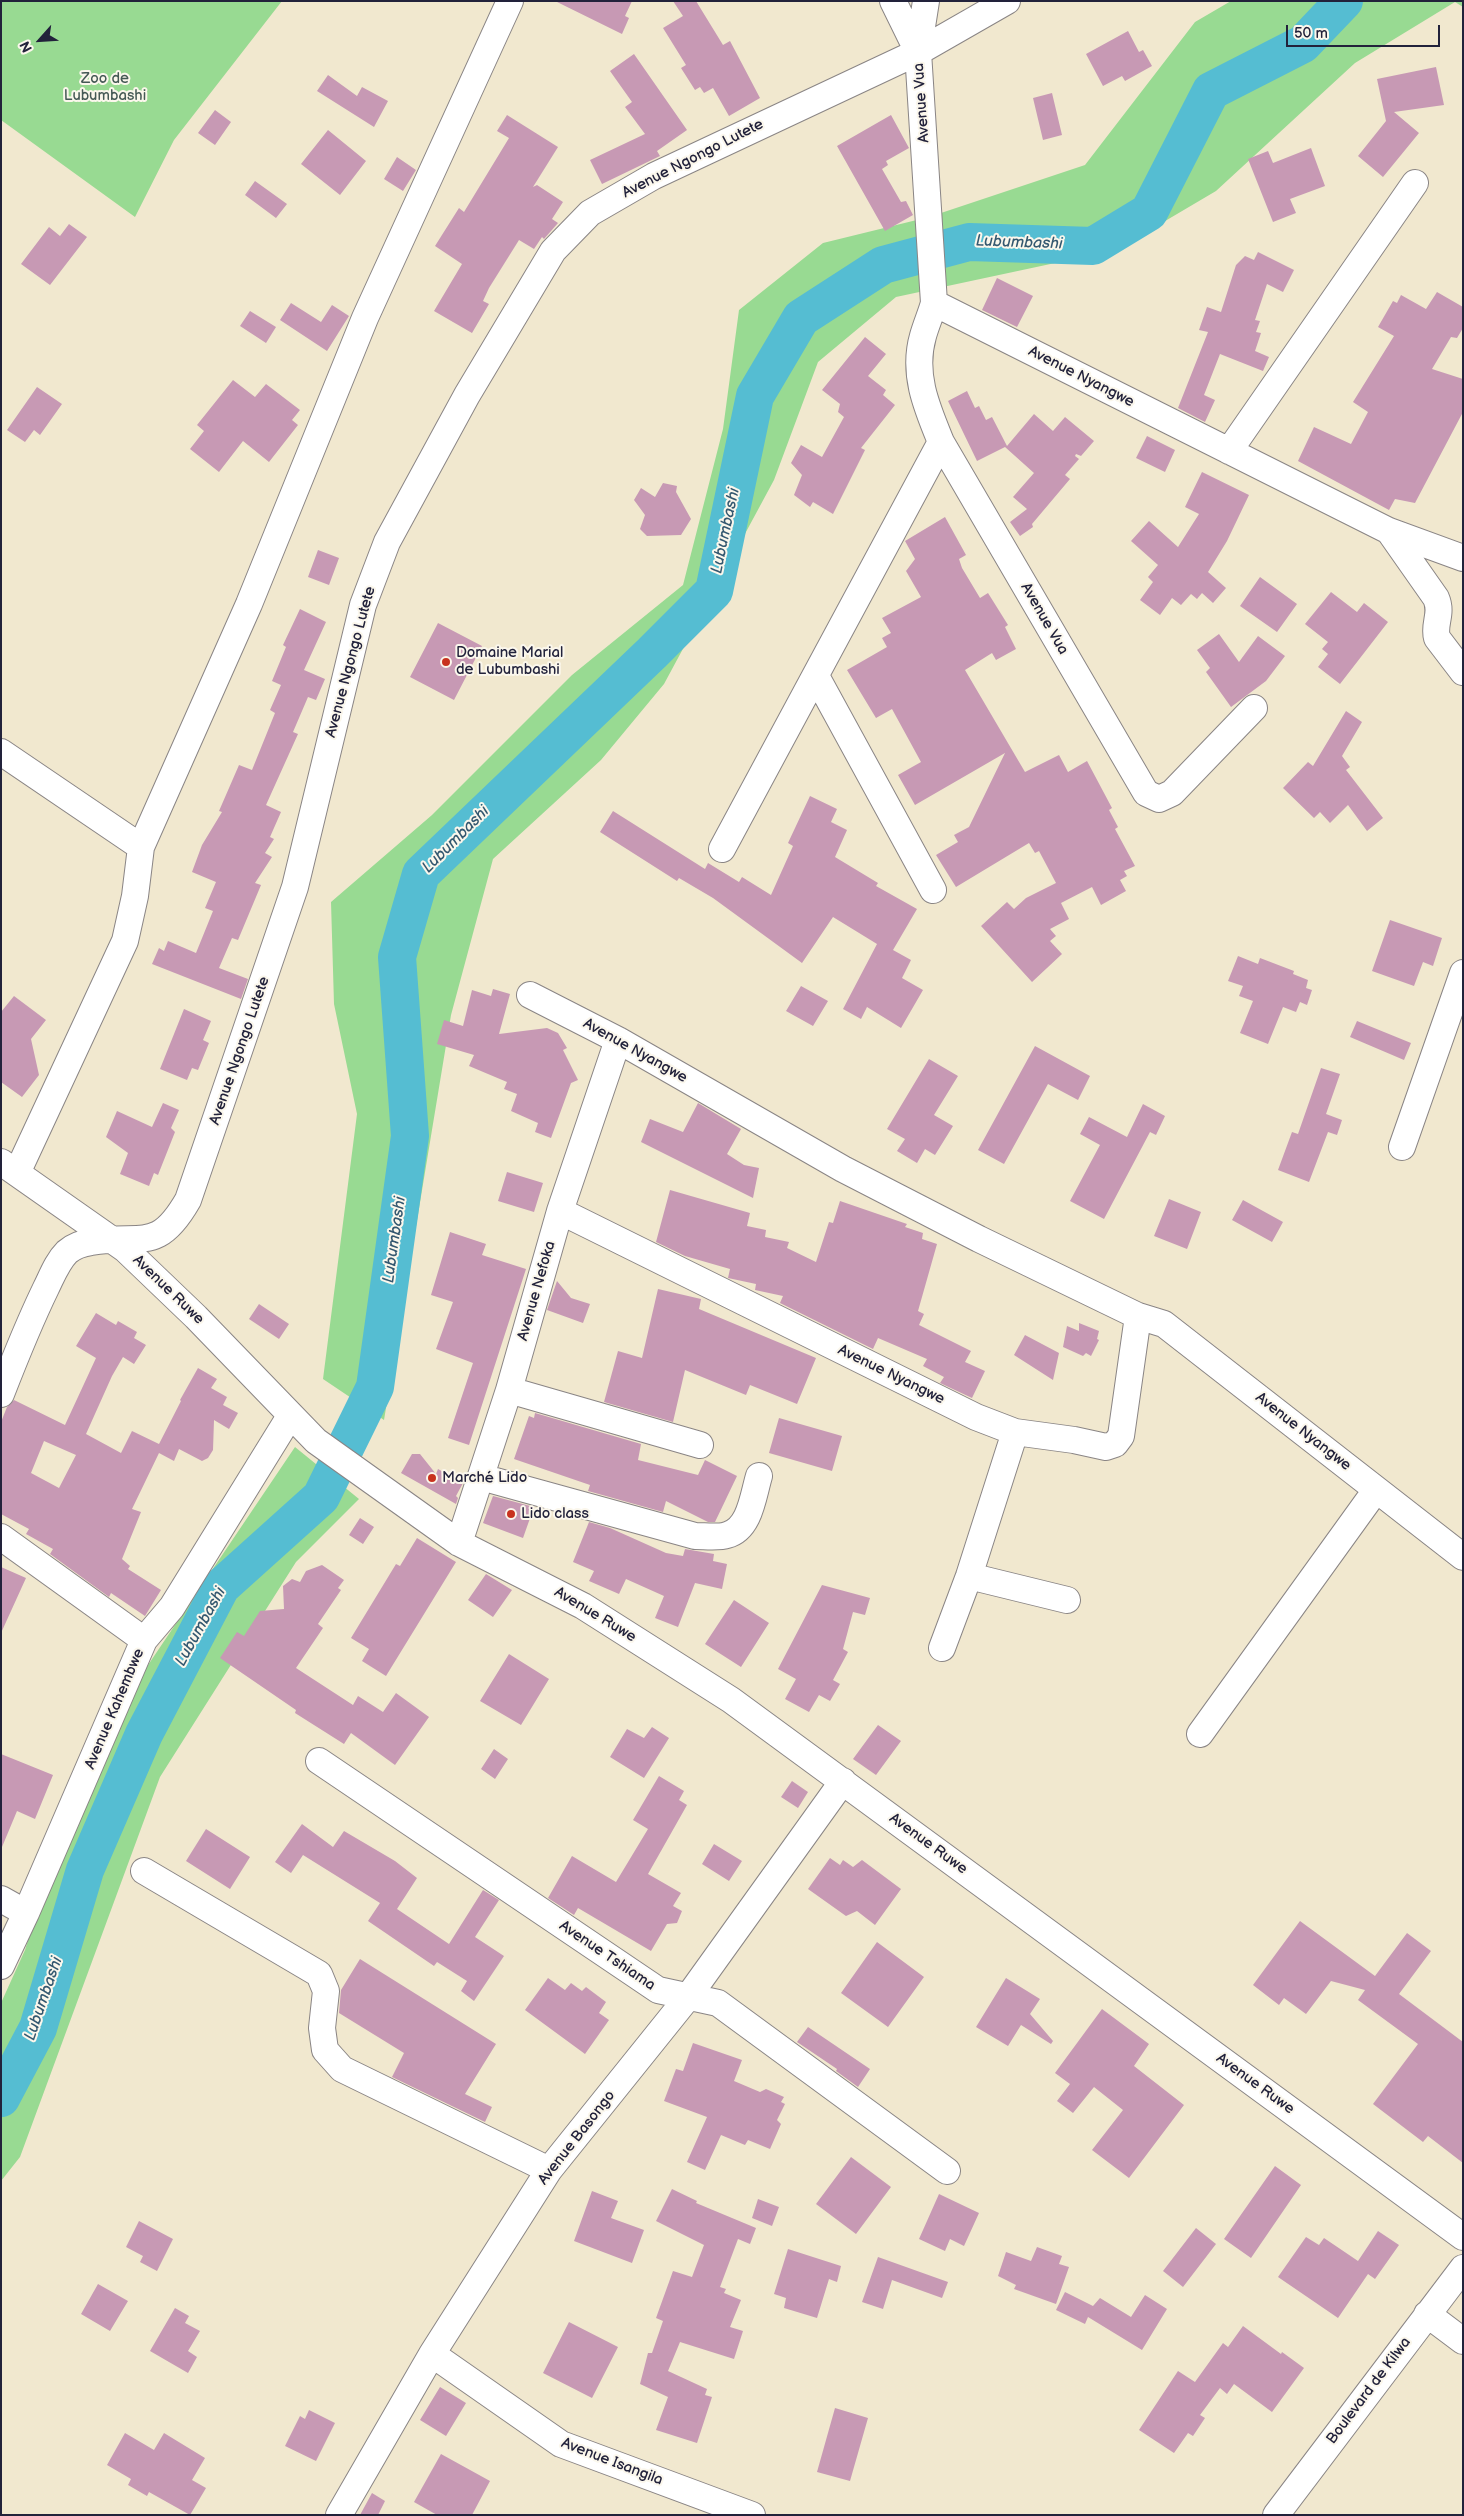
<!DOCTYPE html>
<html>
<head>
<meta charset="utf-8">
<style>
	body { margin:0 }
	#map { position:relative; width:1464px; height:2516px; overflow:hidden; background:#f1e8cf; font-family:"Balsamiq Sans",sans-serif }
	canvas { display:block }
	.frame { position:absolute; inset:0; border:2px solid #22223b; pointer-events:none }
	.north { position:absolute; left:15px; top:15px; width:50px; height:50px; -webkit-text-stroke:4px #fbf7ec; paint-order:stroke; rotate:244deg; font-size:14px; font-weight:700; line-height:20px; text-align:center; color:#22223b }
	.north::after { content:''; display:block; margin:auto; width:18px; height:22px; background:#22223b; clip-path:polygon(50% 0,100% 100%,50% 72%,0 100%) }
	.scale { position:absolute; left:1286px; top:25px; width:154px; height:22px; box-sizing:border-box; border:2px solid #22223b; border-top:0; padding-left:6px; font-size:15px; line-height:18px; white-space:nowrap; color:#22223b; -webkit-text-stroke:4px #fbf7ec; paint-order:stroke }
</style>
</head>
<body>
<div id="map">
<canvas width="1464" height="2516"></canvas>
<div class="frame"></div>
<div class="north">N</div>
<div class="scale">50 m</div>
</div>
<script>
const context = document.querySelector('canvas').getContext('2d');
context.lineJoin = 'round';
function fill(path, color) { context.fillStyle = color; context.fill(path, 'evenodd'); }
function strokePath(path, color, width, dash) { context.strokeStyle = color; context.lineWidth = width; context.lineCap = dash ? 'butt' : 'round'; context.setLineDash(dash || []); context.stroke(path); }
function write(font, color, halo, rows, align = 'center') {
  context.font = font + ' "Balsamiq Sans",sans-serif'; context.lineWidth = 4; context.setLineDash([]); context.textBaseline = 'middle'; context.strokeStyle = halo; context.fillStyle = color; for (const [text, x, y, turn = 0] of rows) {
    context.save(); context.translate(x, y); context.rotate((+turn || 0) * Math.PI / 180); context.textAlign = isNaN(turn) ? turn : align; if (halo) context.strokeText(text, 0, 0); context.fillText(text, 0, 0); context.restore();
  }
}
const green = new Path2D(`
	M1,1H282L174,140L135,217L1,120Z
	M1231,1H1463V7L1455,2L1355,63L1216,191L1116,250L896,297L818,362L774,480L664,684L601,760L493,859L451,1015L384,1420L323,1379L357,1114L334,1004L331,902L432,815L572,675L683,585L723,429L739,310L823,243L929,217L1085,165L1195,22Z
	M295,1447L359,1499L296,1562L160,1777L20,2157L1,2181V2003L25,1950L84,1760Z`);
const river = new Path2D(`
	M1,2098L38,2028L85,1870L144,1734L221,1587L321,1497L375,1387L410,1136L397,957L421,874L652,653L714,591L755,396L801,318L883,265L969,242L1093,246L1149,212L1211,91L1303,44L1344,1`);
const building = new Path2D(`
	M555,1H632L625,16L629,18L622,34Z
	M673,1H696L723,45L730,41L760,98L729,116L713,88L704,93L700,87L695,90L681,68L686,65L663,28L683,16Z
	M1128,31L1139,52L1143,50L1152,66L1125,81L1122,76L1103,86L1086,54Z
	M634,54L687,130L657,151L660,156L602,184L590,160L645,134L625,107L632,102L610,71Z
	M1436,67L1444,105L1394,112L1419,133L1383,177L1358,156L1386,121L1377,79Z
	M328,75L357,96L362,87L388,101L374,127L317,91Z
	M1052,93L1062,135L1043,140L1033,98Z
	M215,110L231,122L215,145L198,133Z
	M507,115L558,147L533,187L537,185L563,202L552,219L558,223L544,239L542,237L534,249L519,240L489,288L483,301L489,304L472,333L434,311L462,264L435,246L459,208L464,212L509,138L497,131Z
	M891,115L909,148L886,161L888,165L882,169L901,202L906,201L913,215L885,231L837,146Z
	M328,130L366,161L340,195L301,164Z
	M1311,148L1325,186L1290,199L1296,213L1273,222L1248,159L1268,151L1273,163Z
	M397,157L416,170L403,191L384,179Z
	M255,181L287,204L276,218L245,195Z
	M69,224L87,237L50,285L21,264L49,227L60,236Z
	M1258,252L1294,270L1283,292L1267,284L1255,320L1260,321L1256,332L1261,333L1255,351L1269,357L1263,371L1220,354L1204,395L1215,400L1205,422L1178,408L1208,332L1199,330L1207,307L1221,312L1236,265L1245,256L1254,260Z
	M997,278L1033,296L1017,327L982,310Z
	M1437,292L1463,307V328L1457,338L1451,337L1432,369L1463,379V412L1415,503L1395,499L1389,510L1298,461L1314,427L1351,444L1368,412L1353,402L1394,336L1378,327L1393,301L1397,303L1401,295L1426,309Z
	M291,303L321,322L332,305L349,316L327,351L280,320Z
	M250,311L276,327L266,343L240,326Z
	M865,337L886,354L868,376L886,390L883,395L895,405L861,448L865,450L833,514L813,502L810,507L794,495L802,475L791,463L801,445L822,457L844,417L838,412L840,404L822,390Z
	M233,380L255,397L266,384L300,410L292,420L298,425L269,462L243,441L219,472L190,449L204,431L197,425Z
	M37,387L62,404L40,435L34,430L25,442L7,430Z
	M967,391L975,408L979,406L986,420L992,417L1007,446L1034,414L1053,431L1065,417L1094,441L1081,456L1076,454L1075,456L1079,459L1065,475L1070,479L1032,524L1033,527L1020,536L1010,522L1027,509L1013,497L1034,473L1005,447L977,461L948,401Z
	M1147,436L1175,450L1165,472L1136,458Z
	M1202,472L1249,495L1227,541L1208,572L1226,588L1213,603L1202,593L1197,599L1191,594L1181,605L1172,598L1160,615L1140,600L1153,582L1148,577L1158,565L1131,541L1149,521L1178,547L1199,514L1185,507Z
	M663,483L677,486L676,492L691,519L681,535L647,536L640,529L645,515L634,500L641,488L655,497Z
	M945,517L966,555L959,559L962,568L980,598L988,593L1008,625L1005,627L1016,649L996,660L992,653L965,670L1025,772L1059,755L1068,772L1087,761L1112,808L1109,810L1118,827L1115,829L1135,866L1124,871L1127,876L1120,880L1126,891L1101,905L1092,887L1061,903L1069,919L1050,929L1056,936L1050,941L1062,954L1032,982L981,926L1007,902L1014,909L1026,898L1056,883L1039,851L1035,853L1029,843L956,887L936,855L958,842L954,835L969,827L1005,753L915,805L898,775L921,762L892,709L876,718L847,670L887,647L882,638L891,633L882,618L921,597L906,571L915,559L905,541Z
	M318,550L339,558L329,585L308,577Z
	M1260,577L1297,604L1277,632L1240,606Z
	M1331,592L1357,612L1364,603L1388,622L1340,684L1318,667L1328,654L1322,649L1328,642L1305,624Z
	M300,609L326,622L304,670L325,679L316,700L308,697L293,732L298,734L266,805L281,812L270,837L274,839L265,853L272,857L255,883L261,885L238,940L232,938L219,968L248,979L241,999L152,964L159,948L164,951L168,941L196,953L213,911L205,908L216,882L192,872L202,845L222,812L219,811L239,765L252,770L275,713L270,710L281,685L272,681L286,647L283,645Z
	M438,623L482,646L454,700L410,677Z
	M1219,634L1239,662L1258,636L1285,656L1266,681L1231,707L1206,672L1210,668L1197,650Z
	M1346,711L1362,722L1342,756L1350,767L1346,770L1383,818L1367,831L1348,805L1330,823L1320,812L1314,818L1283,788L1308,762L1313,766Z
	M810,796L837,809L831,822L847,830L835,857L878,883L876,886L917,909L893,950L911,960L902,978L923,990L901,1028L867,1007L861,1019L843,1009L877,944L833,917L802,963L713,898L679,878L677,881L600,832L613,811L705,869L708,863L739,882L742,877L771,895L793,846L788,843Z
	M1390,920L1442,938L1433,966L1423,962L1414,986L1372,971Z
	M1238,956L1258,964L1260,958L1294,971L1293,974L1308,980L1306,988L1312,990L1307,1005L1300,1002L1296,1012L1283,1007L1268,1044L1240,1033L1253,1001L1239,996L1243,986L1228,981Z
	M801,986L828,1001L813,1026L786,1011Z
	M493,989L510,994L499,1034L547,1028L558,1033L567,1048L563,1050L578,1080L571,1083L551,1138L535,1132L538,1123L511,1111L517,1094L504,1089L507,1082L469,1066L474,1055L437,1044L444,1020L463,1026L472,990L491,996Z
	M14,996L46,1020L31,1039L39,1075L22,1097L1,1082V1012Z
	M184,1009L211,1021L203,1040L209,1043L198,1070L192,1068L187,1080L160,1069Z
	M1357,1021L1411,1043L1404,1060L1350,1037Z
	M1035,1046L1090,1076L1078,1100L1048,1084L1004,1164L978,1150Z
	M929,1059L958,1076L934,1115L953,1126L935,1155L925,1149L917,1163L897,1151L905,1139L887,1129Z
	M1321,1068L1340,1074L1326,1114L1342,1120L1337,1135L1328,1132L1309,1182L1278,1170L1292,1132L1298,1134Z
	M163,1103L179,1110L171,1128L175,1132L158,1175L154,1173L149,1186L120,1174L128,1153L106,1137L117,1111L152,1127Z
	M698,1103L741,1129L727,1154L744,1165L759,1168L753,1198L641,1142L650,1119L683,1132Z
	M1143,1104L1165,1116L1156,1135L1150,1132L1104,1219L1070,1201L1100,1145L1080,1134L1089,1117L1127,1137Z
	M507,1172L543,1183L534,1212L498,1201Z
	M670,1190L750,1213L747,1226L766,1230L765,1237L789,1242L787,1248L816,1262L829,1222L833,1223L840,1201L907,1224L905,1227L923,1233L922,1239L937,1244L918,1311L924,1314L919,1325L971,1351L965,1362L985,1371L972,1398L940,1383L944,1377L923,1366L927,1359L878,1338L873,1349L780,1303L783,1296L755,1290L756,1284L728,1278L730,1269L685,1256L656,1242Z
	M1169,1199L1201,1212L1187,1249L1154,1236Z
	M1243,1200L1283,1222L1272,1242L1232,1220Z
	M450,1232L486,1244L482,1255L526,1269L469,1445L448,1438L473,1363L436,1349L453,1302L431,1295Z
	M557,1281L571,1298L590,1304L583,1323L547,1310Z
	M658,1289L701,1299L699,1309L816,1358L797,1404L750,1385L746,1395L685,1370L673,1422L604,1402L618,1351L642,1358Z
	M259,1304L289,1324L279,1339L249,1319Z
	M96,1313L116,1325L118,1321L137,1332L134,1338L146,1345L134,1364L123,1357L112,1376L86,1434L121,1453L132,1431L159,1444L181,1401L180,1400L198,1368L217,1379L211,1388L227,1397L223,1405L238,1413L229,1429L214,1420L213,1450L208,1458L202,1461L179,1449L174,1461L159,1453L132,1509L141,1512L122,1559L130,1566L128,1569L161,1590L145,1616L111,1593L109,1597L50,1554L53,1549L26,1534L29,1529L1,1514V1422L7,1407L14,1400L65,1425L96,1358L76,1346ZM44,1441L76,1455L59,1488L31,1473Z
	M1079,1323L1099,1331L1097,1339L1099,1340L1091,1356L1086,1353L1083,1356L1063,1347L1067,1326L1079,1331Z
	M1025,1335L1059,1353L1053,1380L1014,1355Z
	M535,1413L641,1444L638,1460L698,1475L705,1460L737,1476L715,1522H708L666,1501L663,1512L588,1491L590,1485L514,1459L529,1416L534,1418Z
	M779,1418L842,1436L832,1471L769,1453Z
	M412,1454H420L436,1474L438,1469L463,1483L456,1496L458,1498L456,1504L401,1473Z
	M493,1496L534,1507L523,1538L483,1523Z
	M360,1518L374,1527L363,1544L349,1535Z
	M589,1522L610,1528L666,1553L683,1556L685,1549L714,1554L713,1561L727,1564L722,1589L695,1583L678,1627L655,1618L664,1596L626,1579L619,1594L589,1581L594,1571L573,1562Z
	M417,1538L456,1562L386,1676L362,1661L369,1649L351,1638L396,1564L400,1566Z
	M322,1565L344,1580L338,1588L341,1590L318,1624L323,1628L296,1668L353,1705L358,1696L383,1712L396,1693L429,1717L395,1765L351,1733L344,1744L295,1713L296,1710L220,1658L237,1632L244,1636L260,1611L284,1609L283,1586L292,1579L300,1582L306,1571Z
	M1,1567L26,1578L1,1633Z
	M486,1574L512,1590L493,1617L468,1600Z
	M822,1585L870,1598L865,1615L853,1612L843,1649L848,1652L833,1680L840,1684L830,1701L819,1695L809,1712L785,1699L796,1679L778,1669Z
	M734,1600L769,1623L741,1667L705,1644Z
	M509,1654L549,1679L521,1725L480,1701Z
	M878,1725L901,1741L876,1775L853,1759Z
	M652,1727L669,1738L644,1778L610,1757L627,1729L644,1738Z
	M494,1749L508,1759L495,1779L481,1769Z
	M1,1754L53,1775L35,1819L17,1811L2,1847Z
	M659,1776L684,1791L679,1800L687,1805L648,1874L681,1893L673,1906L682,1911L677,1923L667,1924L651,1951L578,1908L574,1915L548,1898L572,1856L616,1882L648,1829L633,1820Z
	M792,1781L808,1792L798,1808L781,1797Z
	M302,1824L333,1847L344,1831L395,1861L417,1878L397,1909L449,1944L483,1890L499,1900L475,1937L504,1956L474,2001L461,1991L467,1981L437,1962L434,1966L368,1921L380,1903L303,1855L291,1873L275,1862Z
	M206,1829L250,1857L230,1889L186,1861Z
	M714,1844L742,1861L729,1881L702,1864Z
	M830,1858L840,1865L843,1860L853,1867L862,1860L901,1889L875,1925L857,1911L846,1916L808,1889Z
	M1300,1921L1375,1976L1407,1933L1431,1951L1399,1994L1463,2042V2163L1428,2136L1423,2142L1373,2104L1418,2044L1358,2000L1365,1990L1331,1981L1306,2014L1284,1998L1279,2005L1253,1985Z
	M877,1942L924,1977L888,2027L841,1993Z
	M360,1959L496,2044L465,2094L492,2107L485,2122L392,2077L404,2053L339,2013L341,1990Z
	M548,1978L565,1990L571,1983L582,1991L586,1987L606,2002L599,2013L609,2020L585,2054L525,2010Z
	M1006,1978L1040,1999L1030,2014L1053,2041L1051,2044L1021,2025L1008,2046L976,2027Z
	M1102,2009L1149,2044L1134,2066L1184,2105L1129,2178L1092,2150L1123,2110L1094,2087L1073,2113L1057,2101L1070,2084L1055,2073Z
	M808,2027L870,2069L858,2087L836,2071L837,2069L797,2042Z
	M693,2043L742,2060L734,2081L760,2092L766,2089L784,2097L781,2102L785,2104L777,2120L781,2124L770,2149L748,2140L745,2145L721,2135L705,2170L687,2162L707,2117L664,2101L676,2069L683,2071Z
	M851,2157L891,2187L856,2234L816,2204Z
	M1275,2166L1301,2185L1251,2258L1224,2239Z
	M672,2189L697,2201L696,2203L756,2228L750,2244L738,2239L720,2287L726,2289L724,2293L741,2300L730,2327L743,2331L734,2359L680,2342L668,2371L707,2389L705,2395L712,2397L697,2443L656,2430L668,2397L640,2384L648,2353H652L663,2321L656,2318L673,2271L692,2277L704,2245L656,2221Z
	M592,2191L618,2201L611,2218L644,2230L632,2263L574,2241Z
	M939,2194L979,2213L964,2246L950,2239L945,2251L919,2239Z
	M758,2199L779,2207L772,2226L752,2218Z
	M139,2221L173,2239L157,2271L140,2262L143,2256L126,2247Z
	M1196,2228L1216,2244L1183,2287L1163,2271Z
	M1378,2231L1399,2245L1375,2279L1368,2274L1338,2318L1278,2277L1306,2237L1319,2245L1324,2238L1358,2261Z
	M1037,2247L1062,2256L1059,2264L1069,2267L1056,2304L1014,2289L1016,2285L998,2276L1006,2252L1031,2261Z
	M788,2249L841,2266L837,2282L829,2279L817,2318L784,2308L786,2298L774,2294Z
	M878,2257L948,2282L942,2298L892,2280L883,2309L862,2302Z
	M98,2284L128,2301L110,2331L81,2314Z
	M1065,2292L1093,2306L1100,2298L1131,2317L1145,2295L1167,2309L1142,2350L1088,2317L1085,2324L1056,2310Z
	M175,2308L189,2316L185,2323L200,2331L188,2351L197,2357L188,2373L150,2351Z
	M569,2322L618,2347L592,2398L543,2373Z
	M1243,2326L1281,2354L1282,2352L1304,2368L1272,2412L1234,2384L1227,2394L1220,2388L1200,2415L1205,2418L1193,2436L1188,2433L1174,2453L1139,2430L1178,2371L1195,2382L1223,2343L1228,2347Z
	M440,2387L466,2403L446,2436L420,2420Z
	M835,2408L868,2418L850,2481L817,2472Z
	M309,2410L335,2423L316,2461L285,2446L300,2416L305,2419Z
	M125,2433L154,2450L164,2433L205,2458L192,2480L206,2488L190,2515L149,2492L147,2496L128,2485L131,2479L107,2465Z
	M441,2454L490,2481L472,2515H437L414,2502Z
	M372,2493L385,2501L378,2515H360Z`);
const minor = new Path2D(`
	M893,1L918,52L934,303C931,314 926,325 923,336C912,374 927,408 941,442L1146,793L1159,799L1172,793L1254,708
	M918,52L926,1
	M934,303L1389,531L1463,558
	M1229,451L1415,183
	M1389,531L1436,598C1443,614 1433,624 1437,638L1463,672
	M816,676L933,890
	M1,752L141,847
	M722,849L941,442
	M530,995L618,1040L843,1169L979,1239L1138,1316L1164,1324L1463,1557
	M1402,1147L1463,973
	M1,1162L125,1249L196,1317L316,1441L459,1543L583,1606L731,1700L1463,2237
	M17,1173L125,941L135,896L141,847L249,604L365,318L510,1
	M560,1211L976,1417L1015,1432L1074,1440L1106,1447L1115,1444L1121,1436L1138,1316
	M509,1390L700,1445
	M1,1394C15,1358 29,1323 46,1288C52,1276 57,1262 67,1252C74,1246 83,1243 91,1242C142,1233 157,1254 188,1200L295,887L363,605L387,542L467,395L553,251L590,213L654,176L918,52L1007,1
	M481,1477L695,1536C705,1536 718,1538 727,1535C750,1529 753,1496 759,1476
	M1,1537L144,1640
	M459,1543L509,1390L560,1211L618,1040
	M969,1576L1067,1600
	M942,1648L969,1576L1015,1432
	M1200,1734L1376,1490
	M319,1761L658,1990L718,2003L947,2171
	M144,1871L319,1974L326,1991L322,2028L325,2050L342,2069L549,2170
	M1,1899L26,1913L144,1640L172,1607L290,1416
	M1,1966L26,1913
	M1427,2314L1463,2341
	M432,2354L561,2444L752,2515
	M339,2515L432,2354L549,2170L688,1997L843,1781
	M1276,2515L1463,2268`);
const markers = [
	[446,662,5,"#c8321e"],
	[432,1478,5,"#c8321e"],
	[511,1514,5,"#c8321e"]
];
const parkNames = [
	["Zoo de",105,79],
	["Lubumbashi",105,96]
];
const streetNames = [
	["Avenue Vua",922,103,-94],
	["Avenue Ngongo Lutete",693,159,-27],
	["Avenue Nyangwe",1081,377,27],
	["Avenue Vua",1044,619,60],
	["Avenue Ngongo Lutete",351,662,-75],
	["Avenue Ngongo Lutete",240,1051,-71],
	["Avenue Nyangwe",635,1051,29],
	["Avenue Ruwe",168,1290,44],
	["Avenue Nefoka",537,1291,-74],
	["Avenue Nyangwe",891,1375,26],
	["Avenue Nyangwe",1303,1432,38],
	["Avenue Ruwe",595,1615,31],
	["Avenue Kahembwe",115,1709,-67],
	["Avenue Ruwe",928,1844,36],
	["Avenue Tshiama",607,1956,34],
	["Avenue Ruwe",1255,2084,36],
	["Avenue Basongo",577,2138,-52],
	["Boulevard de Kilwa",1369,2391,-53],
	["Avenue Isangila",612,2462,21]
];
const poiNames = [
	["Domaine Marial",456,653],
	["de Lubumbashi",456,670],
	["Marché Lido",442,1478],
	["Lido class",521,1514]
];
const waterNames = [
	["Lubumbashi",1019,243,2],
	["Lubumbashi",726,531,-78],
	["Lubumbashi",456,840,-45],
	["Lubumbashi",395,1240,-82],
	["Lubumbashi",201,1627,-61],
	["Lubumbashi",44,1999,-71]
];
fill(green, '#98da92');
strokePath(river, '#55bdd2', 38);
fill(building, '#c799b4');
strokePath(minor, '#8a8585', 28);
strokePath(minor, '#fff', 26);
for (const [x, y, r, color] of markers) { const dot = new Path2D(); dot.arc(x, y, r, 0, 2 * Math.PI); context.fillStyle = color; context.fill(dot); strokePath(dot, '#fbf7ec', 2); }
write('15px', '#455955', '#fbf7ec', parkNames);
write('15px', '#22223b', '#fbf7ec', streetNames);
write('15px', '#22223b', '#fbf7ec', poiNames, 'left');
write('italic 16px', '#345870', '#fbf7ec', waterNames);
</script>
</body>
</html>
